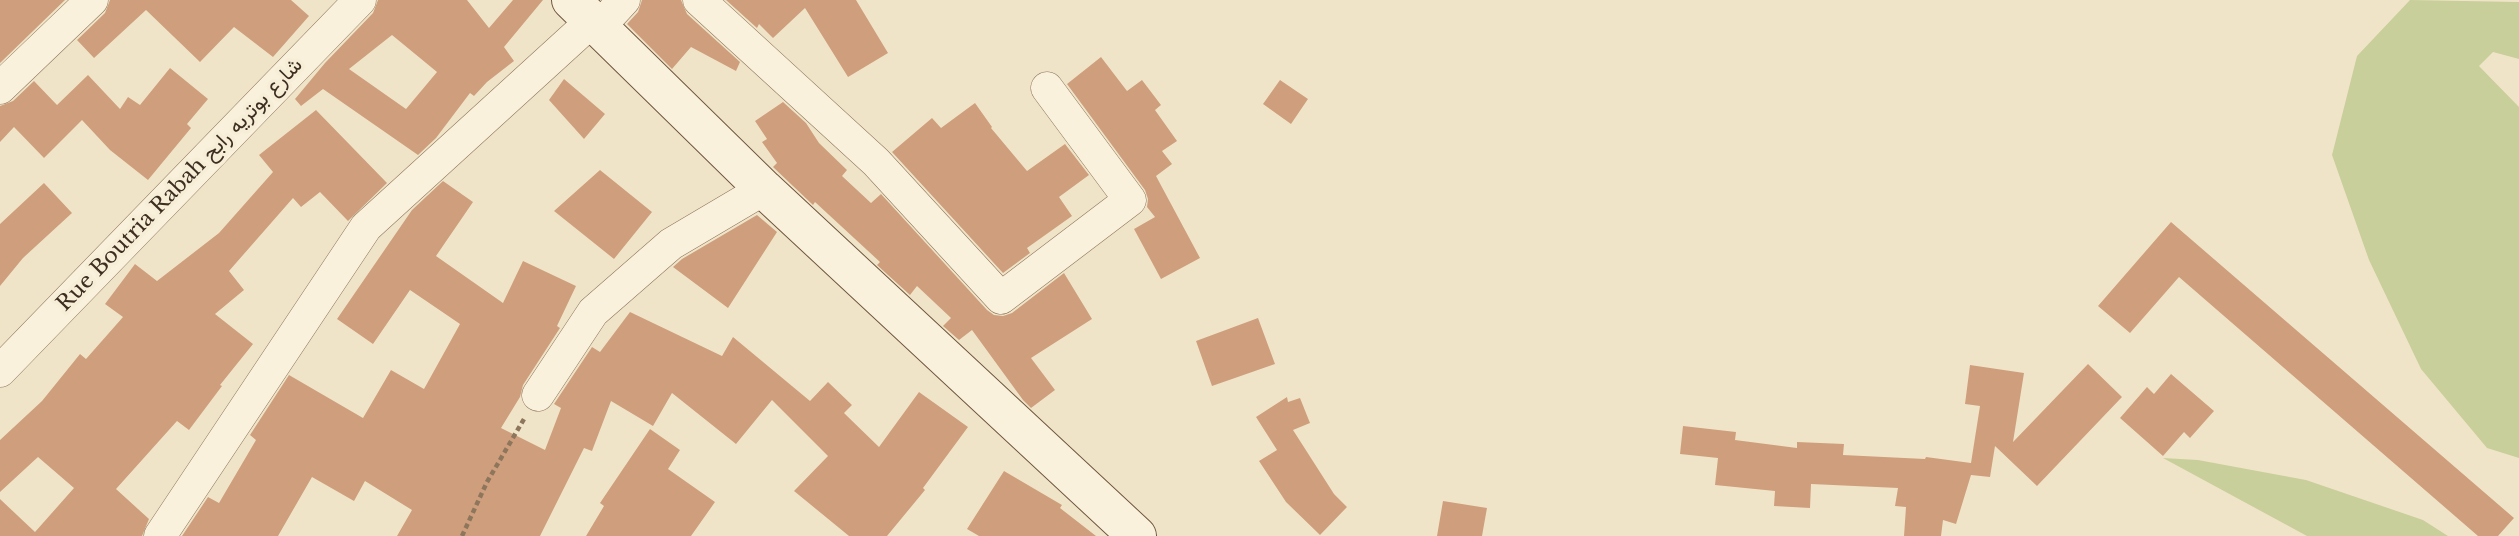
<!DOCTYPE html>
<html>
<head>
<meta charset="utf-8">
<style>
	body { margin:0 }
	canvas { display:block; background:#f0e4c8 }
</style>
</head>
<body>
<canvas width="2519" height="536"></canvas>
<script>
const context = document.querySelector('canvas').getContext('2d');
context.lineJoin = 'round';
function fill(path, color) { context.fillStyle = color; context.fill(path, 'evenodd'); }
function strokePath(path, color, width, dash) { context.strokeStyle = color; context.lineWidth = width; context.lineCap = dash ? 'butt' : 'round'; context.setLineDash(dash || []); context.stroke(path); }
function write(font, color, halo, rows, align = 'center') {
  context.font = font + ' "Libre Baskerville",Vazirmatn,serif'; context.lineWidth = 7; context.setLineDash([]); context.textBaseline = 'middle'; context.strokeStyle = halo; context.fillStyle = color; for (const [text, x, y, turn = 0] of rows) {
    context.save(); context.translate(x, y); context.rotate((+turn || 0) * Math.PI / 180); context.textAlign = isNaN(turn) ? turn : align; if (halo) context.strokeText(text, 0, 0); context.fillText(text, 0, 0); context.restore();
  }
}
const green = new Path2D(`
	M2410,0L2519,2V59L2493,52L2479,66L2519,107V458L2487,448L2421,369L2369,260L2332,155L2357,56Z
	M2163,458L2198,460L2306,480L2423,520L2448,536H2307Z`);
const building = new Path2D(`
	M0,0H65L0,63Z
	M110,0H291L309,16L273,57L234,27L200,62L146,10L94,58L77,40L105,13Z
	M378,0H467L489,28L513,0H543L504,47L514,61L487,82L474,96L470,93L436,138L418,155L323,89L301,106L295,99L325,63L373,13ZM392,35L437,72L406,109L349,69Z
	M642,0H681L687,14L740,62L736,71L691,47L672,69L627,24L638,12Z
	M726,0H856L888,53L848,77L805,8L773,38L759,24L757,28Z
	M1101,57L1127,91L1142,80L1161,105L1155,110L1177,141L1162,151L1172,164L1156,176L1200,258L1161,279L1134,229L1155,217L1147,207L1148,199L1145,190L1067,84Z
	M170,68L208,99L187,124L191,128L148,180L110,150L82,120L44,158L14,127L0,142V106L13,101L34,81L57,105L88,75L120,109L128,97L140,105Z
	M564,79L605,114L584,139L549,100Z
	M1280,80L1308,99L1291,124L1263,104Z
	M783,102L806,123L819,143L847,170L842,176L871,203L881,194L987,310L994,315L1003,316L1012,313L1064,273L1092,319L1031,358L1055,390L1031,408L1023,400L972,330L959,340L943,326L951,318L917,286L910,295L877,265L880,262L815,202L813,205L773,167L777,163L762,142L767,139L755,121Z
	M975,103L992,127L991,128L1027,171L1065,144L1089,175L1059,197L1072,216L1027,248L1030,253L1003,273L892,152L932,118L941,128Z
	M316,110L387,183L348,221L320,192L301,207L293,198L229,271L244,290L215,314L253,344L220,385L222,386L189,430L177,421L116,489L149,519L142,536H0V499L35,532L74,488L38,457L0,492V440L42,401L80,354L86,359L123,317L105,304L135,264L157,281L219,233L273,172L259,155Z
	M600,170L652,212L614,259L554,211Z
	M443,181L473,202L436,256L503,303L523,261L576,286L557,326L560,328L523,385L520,397L501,428L545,450L561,408L554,404L592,347L600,352L630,312L722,356L733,337L810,401L828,382L852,405L844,413L879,447L919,392L968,427L923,488L925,490L887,536H849L794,491L828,456L772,400L736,444L672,393L653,426L611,401L592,451L584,448L540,536H397L412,510L365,481L354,501L312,477L278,536H182L208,497L219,503L256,440L250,435L289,375L363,418L391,370L424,389L460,324L410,290L373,344L337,319L412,210Z
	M44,183L72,213L23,258L0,286V224Z
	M757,215L777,232L728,308L673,267L682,259Z
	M2171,222L2514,518L2498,536H2478L2179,277L2130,333L2098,306Z
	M1258,318L1275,364L1212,386L1196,341Z
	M2088,364L2122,397L2037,486L1995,446L1990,477L1971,475L1956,524L1943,520L1941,536H1904L1906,507L1895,506L1898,488L1811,484L1810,508L1774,506L1775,491L1715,485L1718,458L1680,454L1683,426L1736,432L1735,440L1797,448V442L1844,444L1843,455L1925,459L1926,457L1971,463L1980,406L1965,404L1970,365L2024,373L2013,442Z
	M2171,374L2214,411L2190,438L2184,432L2163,456L2120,418L2147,387L2154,394Z
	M1287,397L1288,402L1300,398L1310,423L1293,430L1334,494L1347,507L1320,535L1286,502L1259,461L1277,450L1256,417Z
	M650,429L680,450L668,469L715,502L691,536H586L604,506L600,503Z
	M1004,471L1062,505L1060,508L1096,536H979L967,529Z
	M1443,501L1487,508L1482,536H1437Z`);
const path = new Path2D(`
	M462,536L487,482L524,419`);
const minor = new Path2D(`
	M699,0L876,162L1001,298L1130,200L1047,88
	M600,26L624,0
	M0,88L92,0
	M0,371L360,0
	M538,395L593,312L671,244L764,189
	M160,536L366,227L592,21`);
const secondary = new Path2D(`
	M571,0L764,189L1137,536`);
const streetNames = [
	["Rue Boutria Rabah شارع بوتريه رابح",180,185,-46]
];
fill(green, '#c9cf9b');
fill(building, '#cf9f7d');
strokePath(minor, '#8d765c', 33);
strokePath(secondary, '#6f573f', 40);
strokePath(path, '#8d765c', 4.5, [5, 3.5]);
strokePath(minor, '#faf1dc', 32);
strokePath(secondary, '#faf1dc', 38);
write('21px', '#3d2e20', '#f7eed8', streetNames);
</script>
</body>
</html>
